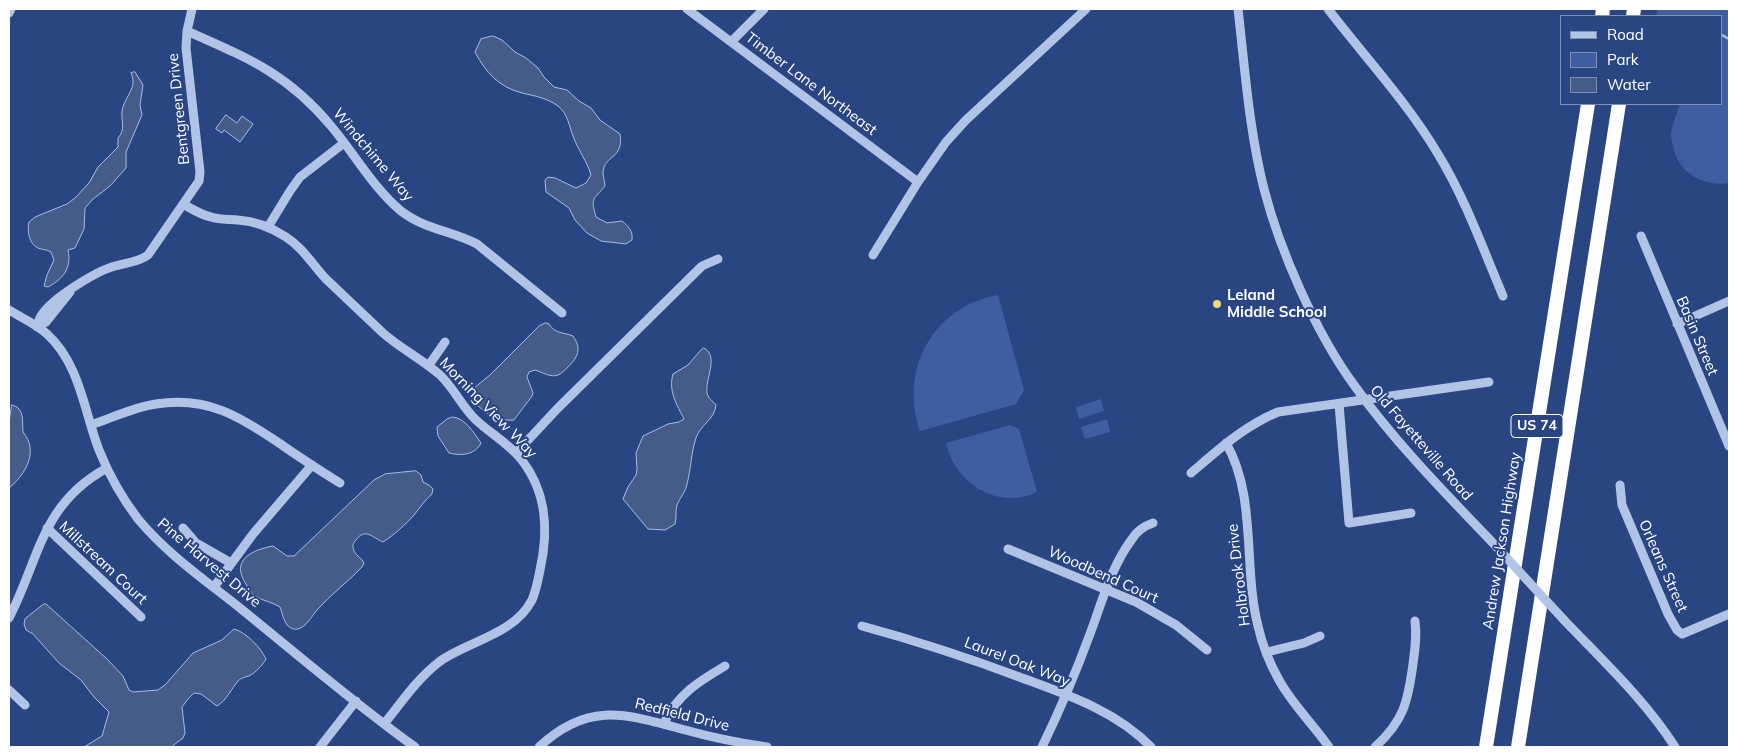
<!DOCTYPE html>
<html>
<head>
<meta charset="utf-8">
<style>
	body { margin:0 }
	#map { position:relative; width:1738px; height:756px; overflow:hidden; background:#294683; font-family:Mulish,sans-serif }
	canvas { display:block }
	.frame { position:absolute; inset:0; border:10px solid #fff; pointer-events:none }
	.legend { position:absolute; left:1560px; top:15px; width:162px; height:90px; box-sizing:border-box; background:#294683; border:1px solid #7f90b5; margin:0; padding:6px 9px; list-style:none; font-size:15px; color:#fff }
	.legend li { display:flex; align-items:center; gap:10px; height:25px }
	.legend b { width:25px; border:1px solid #7f90b5 }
</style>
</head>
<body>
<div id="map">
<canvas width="1738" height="756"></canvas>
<div class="frame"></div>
<ul class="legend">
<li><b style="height:6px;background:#b2c4e6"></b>Road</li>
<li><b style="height:14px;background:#3e5e9f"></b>Park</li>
<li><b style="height:14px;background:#475b88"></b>Water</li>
</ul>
</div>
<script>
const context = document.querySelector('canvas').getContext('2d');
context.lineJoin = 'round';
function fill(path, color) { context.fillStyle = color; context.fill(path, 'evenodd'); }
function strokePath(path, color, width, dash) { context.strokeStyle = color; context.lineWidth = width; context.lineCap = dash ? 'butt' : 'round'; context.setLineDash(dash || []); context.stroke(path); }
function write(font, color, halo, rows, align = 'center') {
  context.font = font + ' Mulish,sans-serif'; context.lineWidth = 4; context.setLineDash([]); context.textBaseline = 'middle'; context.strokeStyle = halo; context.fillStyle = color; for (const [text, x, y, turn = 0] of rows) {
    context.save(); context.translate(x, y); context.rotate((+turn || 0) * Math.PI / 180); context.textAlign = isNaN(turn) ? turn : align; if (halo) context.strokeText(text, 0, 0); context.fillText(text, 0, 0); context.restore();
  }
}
const green = new Path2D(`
	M1658,9H1729V183C1703,187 1678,173 1673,146C1672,143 1671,138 1671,134C1672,125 1677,113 1680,104H1722V16H1656Z
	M998,295L1024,390L1016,404L920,431C899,369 933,307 998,295Z
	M1101,399L1104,411L1079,419L1076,407Z
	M1107,419L1110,432L1085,439L1081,427Z
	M1010,425L1019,429L1037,492C999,511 954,483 946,443Z`);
const water = new Path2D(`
	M493,36L502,40L515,52L526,58L538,68L544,77L554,87L567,90L579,101L591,108L600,120L620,134C624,160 604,154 603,173C603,177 605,182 605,186C594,200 590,196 596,217L607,223L622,221C629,227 633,231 632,240L626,244L601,241L587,233L575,220L569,208L546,192L545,180L548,177L555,178L576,188L586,183L591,175C587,161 578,150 573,136C569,126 568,114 558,106C547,98 535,96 522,93C499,87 486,73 475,52L481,39Z
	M135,72L143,85L140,105L142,115L126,152V168L110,186L93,199L85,208L84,229L75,248L68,250C72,268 63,279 48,287L44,286L47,275L54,260L51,252C46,249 43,250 38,248C29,244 27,231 29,222L35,217L67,204L75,198L89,183L98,167L118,147V138C126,129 121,122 122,111C124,99 134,90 133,81C133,78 132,76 131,73Z
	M226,115L237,123L242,116L253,124L240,142L224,130L222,133L216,129Z
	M546,323L549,324C555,334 563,332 573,336C582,349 578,357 568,367C565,370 561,374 558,375C551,378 542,372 535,370L529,372L527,377L533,393L532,396L514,420C496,422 477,409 468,393L490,375L539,326Z
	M704,348C721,357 702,383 708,396C710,400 714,402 716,405C715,419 700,425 696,438C691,453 691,469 687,484C686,492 680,497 677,505C675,511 677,517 675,524L665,530L648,529L623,499L628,487L636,475L637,469L636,453L643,436L668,424L679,422L684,419C677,405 668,391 673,374L688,365L700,351Z
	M12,405C25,408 22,422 23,432C39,451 26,474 9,488V423Z
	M453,417C465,418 474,433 481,443C475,455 462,456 449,453L438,436L437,427L447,419Z
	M416,471L421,475L423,482L429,485L433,489L432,494C424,501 420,508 414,515C405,525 394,535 383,542C373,538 365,527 356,540C353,543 352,546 354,551C356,556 362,558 364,563L362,567C348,582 331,594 317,610C312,616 306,627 298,629C285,631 283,615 280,607C272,602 263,601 255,596C251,593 248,588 246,584C230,560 252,550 273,546L287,556H294L374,480L385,474Z
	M44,604H46L107,659L123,676L129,690L133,692L158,690L165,685L193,653L222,640L234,629C246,632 261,648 266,659C263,665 255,673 249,676C245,677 241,678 238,681C231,689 227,700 217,706L201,694L194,693L188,699L182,707L185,733L183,738L171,747H84L102,736L109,712L94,697L81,680L59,663L33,634L26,630L24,624L25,619Z`);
const stream = new Path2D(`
	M1722,35L1729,39`);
const minor = new Path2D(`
	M687,9L918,182
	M1238,9C1245,69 1249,130 1264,189C1280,251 1316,333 1354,385C1394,441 1443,491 1491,541
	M1328,9C1365,57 1407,102 1438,154C1465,198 1483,249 1503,296
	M9,13L11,9
	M187,31C248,58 288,74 331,126C354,153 374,189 401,211C424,229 452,231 477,244L562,313
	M732,41L764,9
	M183,204C192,209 201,215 211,217C220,220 229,219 238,220C255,221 272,228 286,237C303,248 312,264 326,279C345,297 364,315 383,333C401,349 422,359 440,375C454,388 462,407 476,420C491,434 508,443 521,459C547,492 549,530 540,570C538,580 536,591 532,600C514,635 468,641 439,662C417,679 401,703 384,724
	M268,227L290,191L300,177L344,143
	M1641,236L1729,446
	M873,255L918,182L946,142L966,120L1086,9
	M9,310C22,318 36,324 47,334C80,364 84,411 99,450C109,475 122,498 138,519C167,554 205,580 240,608C298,655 355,704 415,747
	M1677,324L1729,301
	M37,327C38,323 39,319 41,316C51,299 96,271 115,266C126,263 139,262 148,255L199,181L200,172L186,48L187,31L192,9
	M37,327L46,322L70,292
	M429,365L445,342
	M1339,404L1349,523L1411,513
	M91,425C112,418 134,407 156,404C207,396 239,416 279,443C299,457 319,470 340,483
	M1226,443C1257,496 1243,568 1258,626C1262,644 1270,664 1279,680C1292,704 1313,724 1329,747
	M516,453L557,409L702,266L718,259
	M1191,473C1218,450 1244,426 1278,412L1489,382
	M1620,485L1622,505L1668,614L1677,630L1682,634L1729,614
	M47,528L141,617
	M183,528L196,543L231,563
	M1008,549L1136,602L1176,625L1207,650
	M214,587L253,534L312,465
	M9,618C40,558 41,504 107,468
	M1564,620C1602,660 1645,700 1675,747
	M862,626C917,641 969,658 1022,678C1068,695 1116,711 1151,747
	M1267,652L1304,643L1320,636
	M9,690L25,705
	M664,723C678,694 698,682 725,666
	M320,747L356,701
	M539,747C590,699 629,715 689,731C714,738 740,743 767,747
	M1042,747C1060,710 1076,672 1090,634C1102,602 1111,567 1132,539C1137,531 1144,526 1153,523
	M1375,747C1404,721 1408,701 1413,664C1415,649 1417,636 1415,621`);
const highway = new Path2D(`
	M1602,16L1603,9
	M1633,16L1634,9
	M1486,747L1588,104
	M1518,747L1619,104`);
const minorBridge = new Path2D(`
	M1491,541L1564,620`);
const markers = [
	[1217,304,5,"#edda79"]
];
const shields = [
	[1537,426,52]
];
const shieldNames = [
	["US 74",1537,426]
];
const streetNames = [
	["Timber Lane Northeast",811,84,37],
	["Bentgreen Drive",179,109,-96],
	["Windchime Way",373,155,50],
	["Basin Street",1697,336,67],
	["Morning View Way",488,408,46],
	["Old Fayetteville Road",1421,443,49],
	["Andrew Jackson Highway",1502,541,-81],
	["Millstream Court",103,563,43],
	["Pine Harvest Drive",209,563,40],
	["Orleans Street",1663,566,66],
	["Woodbend Court",1103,575,24],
	["Holbrook Drive",1239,575,-97],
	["Laurel Oak Way",1017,662,21],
	["Redfield Drive",682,715,14]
];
const poiNames = [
	["Leland",1227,295],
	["Middle School",1227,312]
];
fill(green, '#3e5e9f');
fill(water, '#475b88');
strokePath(water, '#a7bde7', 1);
strokePath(stream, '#a7bde7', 2.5);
strokePath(minor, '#b2c4e6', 9);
strokePath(highway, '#fff', 14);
strokePath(minorBridge, '#b2c4e6', 9);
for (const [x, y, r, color] of markers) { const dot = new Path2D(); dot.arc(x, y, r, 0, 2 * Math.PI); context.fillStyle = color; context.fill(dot); strokePath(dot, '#294683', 2); }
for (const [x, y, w] of shields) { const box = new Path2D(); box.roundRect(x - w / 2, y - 11.5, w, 23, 4); context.fillStyle = '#294683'; context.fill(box); strokePath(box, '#fff', 1); }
write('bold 14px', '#fff', null, shieldNames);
write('15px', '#fff', '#294683', streetNames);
write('bold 15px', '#fff', '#294683', poiNames, 'left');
</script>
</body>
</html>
